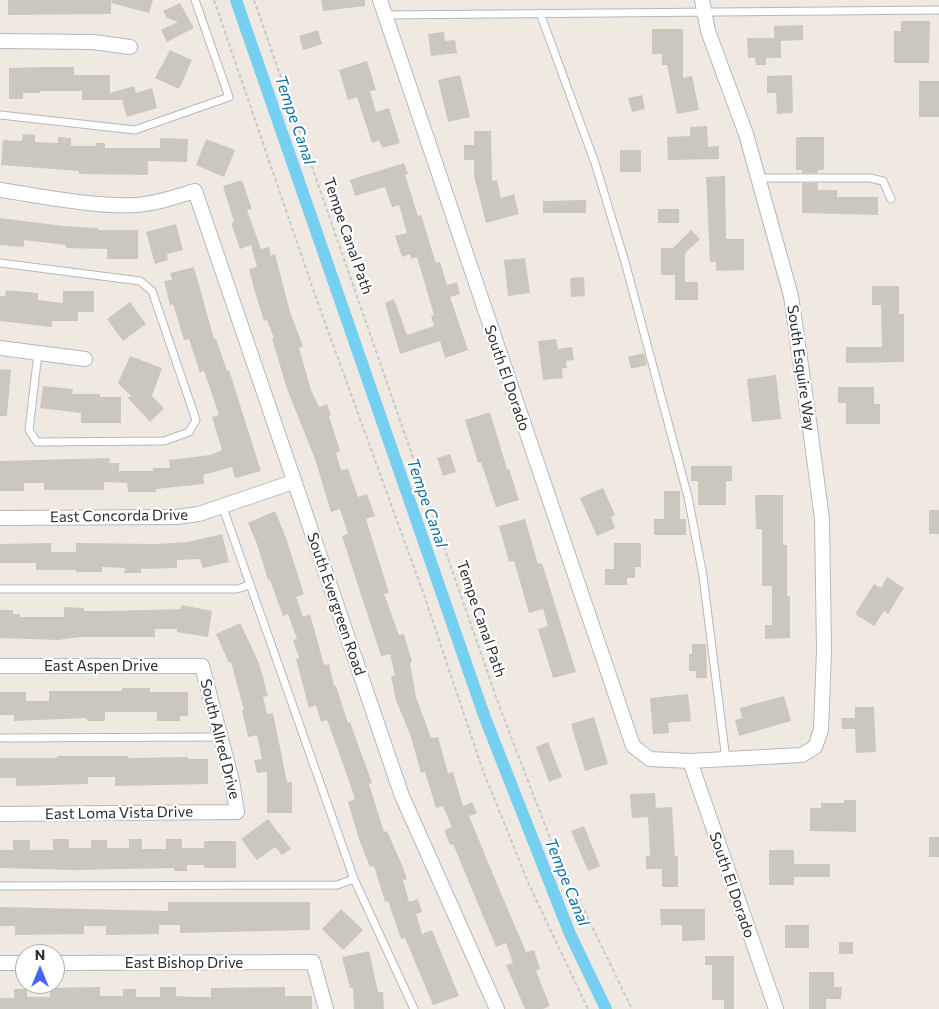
<!DOCTYPE html>
<html>
<head>
<meta charset="utf-8">
<style>
	body { margin:0 }
	#map { position:relative; width:939px; height:1009px; overflow:hidden; background:#efe9e1; font-family:Commissioner,sans-serif }
	canvas { display:block }
	.north { position:absolute; left:15px; top:944px; width:50px; height:50px; box-sizing:border-box; background:#fff; border:1px solid #ababab; border-radius:50%; rotate:0deg; font-size:14px; font-weight:700; line-height:20px; text-align:center; color:#2e2e2e }
	.north::after { content:''; display:block; margin:auto; width:18px; height:22px; background:#4264fb; clip-path:polygon(50% 0,100% 100%,50% 72%,0 100%) }
</style>
</head>
<body>
<div id="map">
<canvas width="939" height="1009"></canvas>
<div class="north">N</div>
</div>
<script>
const context = document.querySelector('canvas').getContext('2d');
context.lineJoin = 'round';
function strokePath(path, color, width, dash) { context.strokeStyle = color; context.lineWidth = width; context.lineCap = dash ? 'butt' : 'round'; context.setLineDash(dash || []); context.stroke(path); }
function fill(path, color) { context.fillStyle = color; context.fill(path, 'evenodd'); }
function write(font, color, halo, rows, align = 'center') {
  context.font = font + ' Commissioner,sans-serif'; context.lineWidth = 4.5; context.setLineDash([]); context.textBaseline = 'middle'; context.strokeStyle = halo; context.fillStyle = color; for (const [text, x, y, turn = 0] of rows) {
    context.save(); context.translate(x, y); context.rotate((+turn || 0) * Math.PI / 180); context.textAlign = isNaN(turn) ? turn : align; if (halo) context.strokeText(text, 0, 0); context.fillText(text, 0, 0); context.restore();
  }
}
const canal = new Path2D(`
	M236,0L485,718L570,934L606,1009`);
const building = new Path2D(`
	M8,0H111V14L8,15Z
	M112,0H153L149,13L111,3Z
	M321,0H365V6L323,11Z
	M180,3L194,28L167,42L161,30L178,22L167,18L163,11Z
	M901,21H930L929,63H894V31H901Z
	M803,25V40L781,41V58H766V65H756L755,58H748L747,38H774V26Z
	M652,29H683V78L692,76L699,110L677,114L667,65H662V54H652Z
	M318,30L322,44L303,50L299,36Z
	M444,32L445,41L455,40L457,53L431,56L428,34Z
	M170,50L192,60L179,89L155,78Z
	M367,61L376,90L370,91L376,112L389,108L400,143L382,148L379,140L372,143L357,97L348,100L339,70Z
	M46,67H74V75H110V93L134,86L136,93L152,88L157,108L127,117L122,100H82V91H40V93H23V99H9V68Z
	M460,75L470,117L448,122L438,80Z
	M792,75L793,113L777,114L776,93H767V76Z
	M919,81H939V117H919Z
	M642,95L645,109L632,112L628,98Z
	M707,126L708,147L719,146V159L668,160L667,137L690,136V127Z
	M474,131H491L492,181L497,180L501,198L514,194L519,214L486,223L474,176V160H464V145H474Z
	M23,134L35,135V142L58,143V137L71,138V146H96V143H105V148H160V138L188,139L187,162L148,161V175L79,174V171L1,165L3,140L22,141Z
	M796,137H824V170H818V173H802V170H796Z
	M206,139L235,150L224,177L196,165Z
	M620,150H641V172H620Z
	M404,163L408,174L405,175L418,216L421,215L436,263L440,262L447,285L457,282L460,294L450,297L468,350L445,358L440,341L400,354L385,303L394,299L407,335L434,326L431,316L434,315L417,257L411,259L410,254L402,257L395,236L407,233L399,205L392,207L385,187L355,196L350,180Z
	M725,176L726,239H744V270L716,271V262H710L706,177Z
	M242,180L252,209L247,210L261,249L269,247L271,256L275,254L290,312L303,346L299,348L311,390L319,407L327,404L331,415L329,416L340,451L336,453L341,470L348,469L358,497L367,494L375,516L366,519L389,593L384,594L399,635L404,634L412,662L410,663L416,697L431,738L438,737L448,773L453,772L463,806L472,802L477,813L469,816L492,872L526,952L534,950L540,969L536,971L550,1006L543,1009H525L506,965L513,963L506,943L496,947L453,844L450,845L444,830L452,827L443,806L436,808L425,772L421,773L411,737L396,700L391,676L395,675L390,654L381,656L342,536L348,534L340,509L331,512L315,459L287,389L272,339L274,338L267,320L264,321L255,292L249,269L257,267L251,245L240,249L231,223L234,222L223,186Z
	M802,183H818V190H837V197H878V215L802,213Z
	M586,200V213H543V201Z
	M658,209H679V223H658Z
	M0,218L63,226L98,228V230H138V259H107V249L66,248V245L24,240V247L0,245Z
	M176,224L183,250L167,254L168,260L155,264L146,232Z
	M691,230L700,239L685,253V282H698V300H675V275H661V248H673Z
	M525,258L530,293L508,296L504,260Z
	M194,267L214,339H216L227,371L229,370L261,471L235,478L232,467L203,475L204,484L156,489V492H128L127,483L104,482V490H44V483H24V491H0V461L110,458L109,463H119V471H153V468H170L169,460L211,455L222,450L212,417L219,415L204,371L200,373L189,339L184,340L173,304L170,305L164,281L172,280L170,273Z
	M584,277L585,296L571,297L570,278Z
	M872,286H899V314H904V362L846,363V347H882L881,305H872Z
	M6,290L38,293V300L63,303V291H94V312H78V321H52V327L0,321V296H5Z
	M130,302L146,324L123,341L107,319Z
	M556,339L558,349L572,347L574,360L566,361L567,368H562L563,378L543,380L538,341Z
	M644,353L647,365L631,369L628,357Z
	M130,356L162,368L152,396L164,409L150,422L127,397H132L118,383Z
	M0,369L11,370L7,416H0Z
	M776,375L781,419L752,422L747,379Z
	M43,386L73,389L72,394H100V397H121V423H81V413L40,408Z
	M838,387H874V404H880V424H846V403H838Z
	M490,412L507,469H509L519,500L496,507L481,462L478,463L465,420Z
	M450,454L456,472L443,476L437,458Z
	M691,466H732V481H726V505H698V481H691Z
	M603,488L615,515L611,517L615,528L597,536L580,498Z
	M664,491H680V519H686V535H654V519H664Z
	M755,495H783V545H787V596H790V638L765,639V625H772V586H762V529H756Z
	M929,510H939V534H929Z
	M275,511L286,538L304,594L296,597L303,617L310,614L324,665L329,664L334,686H336L348,723L350,722L372,783L369,784L384,832L387,831L402,865L407,879L403,880L409,902L418,899L422,912L416,914L422,934L432,930L459,996L433,1005L405,938L401,939L388,901L385,902L374,866L370,867L360,842L348,802L355,799L343,764L327,720L321,722L316,705L309,708L296,659L299,658L293,640L297,639L288,614L283,616L270,580H268L257,544L248,523Z
	M525,519L538,564L542,563L576,672L553,678L538,629L548,626L543,609L529,613L514,561L509,562L499,526Z
	M222,534L229,562L203,568L200,559L177,560V568L141,569V573H124L125,568L102,567V572H76V570H36V563H0V544L51,543V552H76V543L156,544L188,542Z
	M614,543H641V567H635V578H627V585H605V569H614Z
	M887,577L904,588L888,614L884,611L874,626L855,614L874,584L881,588Z
	M181,605L212,611L208,637L177,632V629H155V637H80L58,640L0,638V610H13V614H20V617H64V607L84,608V611H109L181,609Z
	M240,623L259,663L268,696L263,697L267,714L273,713L287,782H292V813H267V772L257,773L254,760L262,759L257,735L248,737L242,710H244L231,662L229,663L216,634Z
	M692,644H706L707,678H696V671H689V654H692Z
	M122,688H150V692H188V716H180V721H157V712H105V721H87V718L14,721V715H0V692H26V701H49V691H122Z
	M688,694L691,721L668,723L669,733L653,734L650,698Z
	M784,696L791,721L739,736L735,720L742,718L740,708Z
	M855,707H874L876,752L856,753L855,729H842L841,718H855Z
	M594,717L608,764L585,771L571,724Z
	M548,742L562,777L549,782L536,747Z
	M57,756H128V758L188,757V759H208V784L115,786V777H88V784L16,786V778H0V758H57Z
	M655,793L656,808L672,807L675,856H678V887H662V869H646V856H650L648,817L632,818L630,794Z
	M844,800H856V832L810,831V808H821V803H844Z
	M268,819L291,849L282,855L275,847L257,860L241,839Z
	M584,826L600,866L588,871L571,831Z
	M929,837H939V857H929Z
	M53,839H69V848H91V840H107V848H129V839H142V849H166V839H182V848H204V841H236V868H204V865H187V871H174V868L74,870L0,868V850H13V840H30V850H53Z
	M769,850H794V864H830V877H794V885H769Z
	M168,902H310V930L180,933V925H159V934L106,935V926H84V934L15,935V926H0V907L168,911Z
	M341,909L363,930L343,950L322,929Z
	M660,909H705V940L682,941V925H661Z
	M785,925H809V948H785Z
	M839,942H853V954H839Z
	M369,951L378,992H383L384,1009H354L353,988H350L342,957Z
	M705,956H734V1009H724V1000H712V965H705Z
	M809,972H834V987H842L841,999H826V1009H809Z
	M100,987V996H123V989H136V997H160V987H176V996L190,997H211V988L285,987V996H312V1009H0V998H14V989H27V997H50V988Z`);
const path = new Path2D(`
	M214,0L315,295L424,595L482,768L530,887L588,1009
	M254,0L501,711L553,846L632,1009`);
const lane = new Path2D(`
	M540,13L595,163L625,262L688,497L703,576L726,760
	M385,15L939,10
	M0,115L135,130L229,97L195,0
	M758,178H870L883,181L891,199
	M0,263L140,281L152,291L196,420L189,432L164,441L37,442L29,430L38,353
	M222,505L354,879L414,1009
	M0,589H237L250,585
	M0,738L221,737
	M0,886L337,885L354,879`);
const street = new Path2D(`
	M380,0L633,746L650,759L690,761L802,755L815,747L821,730L824,650L822,519L810,428L791,296L746,134L708,31L702,0
	M0,41L93,42L130,47
	M0,190C41,196 94,207 135,205C155,204 175,197 195,191L402,796L497,1009
	M0,348L85,359
	M0,518L176,517L199,514L293,482
	M0,666H202L232,781L237,812L0,814
	M690,761L776,1009
	M0,963H25
	M55,963L313,962L326,1009`);
const streetNames = [
	["Tempe Canal Path",348,236,71],
	["South Esquire Way",801,368,82],
	["South El Dorado",507,378,71],
	["East Concorda Drive",119,516,-1],
	["South Evergreen Road",336,604,71],
	["Tempe Canal Path",481,619,71],
	["East Aspen Drive",101,666],
	["South Allred Drive",220,739,76],
	["East Loma Vista Drive",119,813,-1],
	["South El Dorado",732,885,71],
	["East Bishop Drive",184,963]
];
const waterNames = [
	["Tempe Canal",295,120,71],
	["Tempe Canal",427,503,71],
	["Tempe Canal",567,882,68]
];
strokePath(canal, '#75cff0', 12);
fill(building, '#cbc7bf');
strokePath(lane, '#b4b7c1', 9);
strokePath(street, '#b4b7c1', 16);
strokePath(path, '#c9c9c9', 2, [4, 2.5]);
strokePath(lane, '#fff', 7);
strokePath(street, '#fff', 14);
write('15px', '#2e2e2e', '#fff', streetNames);
write('italic 16px', '#0d6fa3', '#fff', waterNames);
</script>
</body>
</html>
